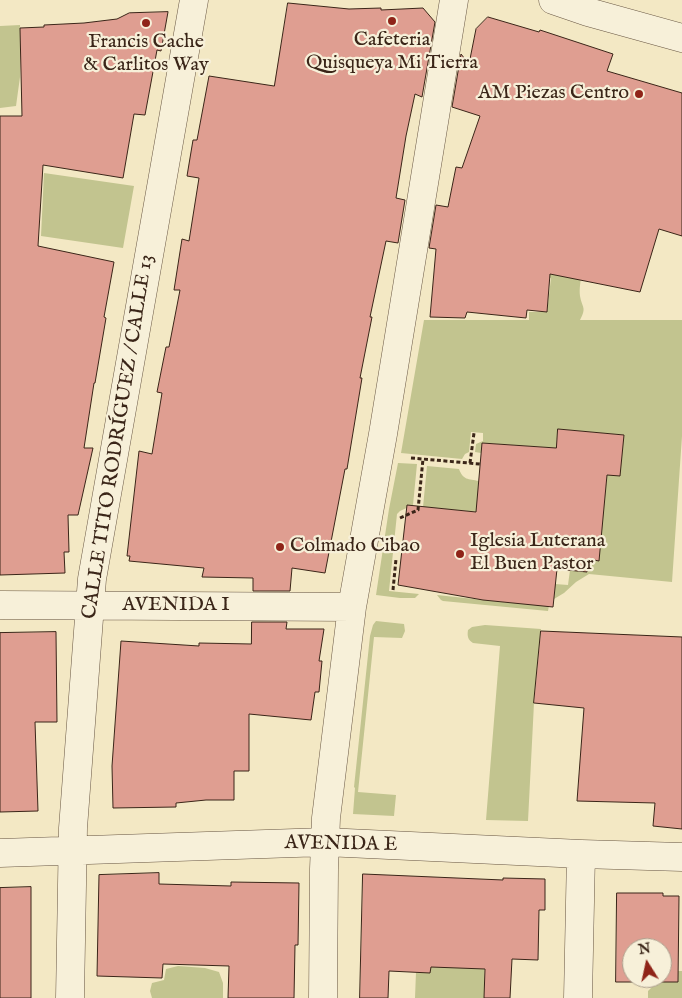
<!DOCTYPE html>
<html>
<head>
<meta charset="utf-8">
<style>
	body { margin:0 }
	#map { position:relative; width:682px; height:998px; overflow:hidden; background:#f3e8c4; font-family:"IM FELL English",serif }
	canvas { display:block }
	.north { position:absolute; left:622px; top:938px; width:50px; height:50px; box-sizing:border-box; background:#f7f0d9; border:1px solid #ab9f8c; border-radius:50%; rotate:350deg; font-size:14px; font-weight:700; line-height:20px; text-align:center; color:#3a2518 }
	.north::after { content:''; display:block; margin:auto; width:18px; height:22px; background:#8f2418; clip-path:polygon(50% 0,100% 100%,50% 72%,0 100%) }
</style>
</head>
<body>
<div id="map">
<canvas width="682" height="998"></canvas>
<div class="north">N</div>
</div>
<script>
const context = document.querySelector('canvas').getContext('2d');
context.lineJoin = 'round';
function fill(path, color) { context.fillStyle = color; context.fill(path, 'evenodd'); }
function strokePath(path, color, width, dash) { context.strokeStyle = color; context.lineWidth = width; context.lineCap = dash ? 'butt' : 'round'; context.setLineDash(dash || []); context.stroke(path); }
function write(font, color, halo, rows, align = 'center') {
  context.font = font + ' "IM FELL English",serif'; context.lineWidth = 4.5; context.setLineDash([]); context.textBaseline = 'middle'; context.strokeStyle = halo; context.fillStyle = color; for (const [text, x, y, turn = 0] of rows) {
    context.save(); context.translate(x, y); context.rotate((+turn || 0) * Math.PI / 180); context.textAlign = isNaN(turn) ? turn : align; if (halo) context.strokeText(text, 0, 0); context.fillText(text, 0, 0); context.restore();
  }
}
const green = new Path2D(`
	M20,25V77L16,106L0,108V26Z
	M44,173L134,186L123,248L41,236Z
	M454,265L581,274C581,281 579,288 580,296C582,308 587,307 580,320H682V436L672,582L589,574L576,582L564,593L554,599L550,600L548,611L443,601L441,600L437,595L512,603L554,598L555,584L568,585L570,570L587,571L589,559L598,561L607,475L624,435L558,429L556,448L483,443L481,453L475,452L476,444L483,441V433L471,432L469,452L465,454L462,459L401,453L424,320H529V312H547L551,278Z
	M398,463L417,464L413,505L400,511L397,514L389,591L419,594L415,598H400L376,595L389,509Z
	M427,466L459,469C463,480 468,479 479,481L478,487L512,515L423,507Z
	M376,621L404,624L405,631L402,638L374,637L358,792L396,795L394,816L353,814L355,788L354,787L370,636L373,625Z
	M485,625L541,629L534,703L528,821L486,820L500,646L473,643C468,640 467,636 468,630L472,627Z
	M486,891L484,998H415L416,972L431,967Z
	M178,966L205,968L219,972L223,983V998H152L150,991L152,983L164,980L166,969Z
	M678,971H682V998H648V991L653,986L655,982H677Z`);
const building = new Path2D(`
	M288,3L349,9L381,8V10L423,8L435,22L422,97L415,94L406,136L396,198L405,200L398,243L386,241L370,317H372L360,378H362L347,469H345L325,573L292,568L290,591H253V578L202,577L204,568L129,561L130,556H127L139,451L152,454L162,393L157,392L166,347H169L180,290H174L182,239L189,241L199,178L187,176L193,140H197L209,76L274,86Z
	M168,12L161,51L157,50L145,115L134,114L123,178L43,165L38,246L114,262L104,317L106,318L95,383H94L84,448H93L78,515H68L69,552H64L65,573L0,575V116H22L20,28L44,27V25L84,23L117,19L129,13Z
	M488,17L539,32L540,30L613,54L607,71L682,93V236L659,229L640,292L550,274L547,312L527,310L526,318L467,312L465,318L430,317L436,249L429,248L436,205L448,207L456,167L462,168L480,116L452,107L461,54L469,64L476,29Z
	M558,429L624,435L620,476L607,475L599,561L589,559L587,572L557,569L553,607L483,600L398,585L407,505L476,512L482,443L556,448Z
	M252,622H287L286,629H324L319,661H322L319,692H315L311,720L249,714V771H234V800H206L176,803V807L113,808L112,766L121,641L199,646V643L251,644Z
	M541,631L682,637V829L653,826L655,803L577,801L584,708L534,703Z
	M56,632L57,722H35L38,811L0,812V633Z
	M159,873V884L231,886V882L299,883L298,945H295L294,998H228L229,966L163,964L162,978L97,976L99,875Z
	M363,874L503,880V878L545,879V910H539L538,960L512,959L510,998H484L485,969L431,967L430,973L389,971L388,998H360Z
	M31,887V998H0V888Z
	M617,893H663V896H679L678,982H616ZM632,948H662V978H632Z`);
const path = new Path2D(`
	M411,458L480,464
	M470,463L474,433
	M400,518L418,510L423,459
	M393,590L396,559`);
const minor = new Path2D(`
	M553,0L588,12L682,38
	M0,605L352,607
	M0,853L325,842L581,854L682,857
	M70,998L73,828L92,579L194,0
	M323,998L324,869L326,818L352,607L383,434L454,0
	M578,998L581,854`);
const markers = [
	[392,21,5,"#8f2418"],
	[146,23,5,"#8f2418"],
	[639,94,5,"#8f2418"],
	[280,547,5,"#8f2418"],
	[460,554,5,"#8f2418"]
];
const poiNames = [
	["Cafeteria",392,41],
	["Quisqueya Mi Tierra",392,64],
	["Francis Cache",146,43],
	["& Carlitos Way",146,66],
	["AM Piezas Centro",629,94,"right"],
	["Iglesia Luterana",470,542,"left"],
	["El Buen Pastor",470,565,"left"],
	["Colmado Cibao",290,547,"left"]
];
const streetNames = [
	["CALLE TITO RODRÍGUEZ / CALLE 13",119,437,-81],
	["AVENIDA I",176,606],
	["AVENIDA E",341,845,1]
];
fill(green, '#c2c48f');
fill(building, '#df9e91');
strokePath(building, '#3a2518', 1);
strokePath(minor, '#685643', 29);
strokePath(path, '#3a2518', 3, [4, 2.5]);
strokePath(minor, '#f7f0d9', 28);
for (const [x, y, r, color] of markers) { const dot = new Path2D(); dot.arc(x, y, r, 0, 2 * Math.PI); context.fillStyle = color; context.fill(dot); strokePath(dot, '#f7f0d9', 2); }
write('20px', '#3a2518', '#f7f0d9', poiNames);
write('20px', '#3a2518', '#f7f0d9', streetNames);
</script>
</body>
</html>
